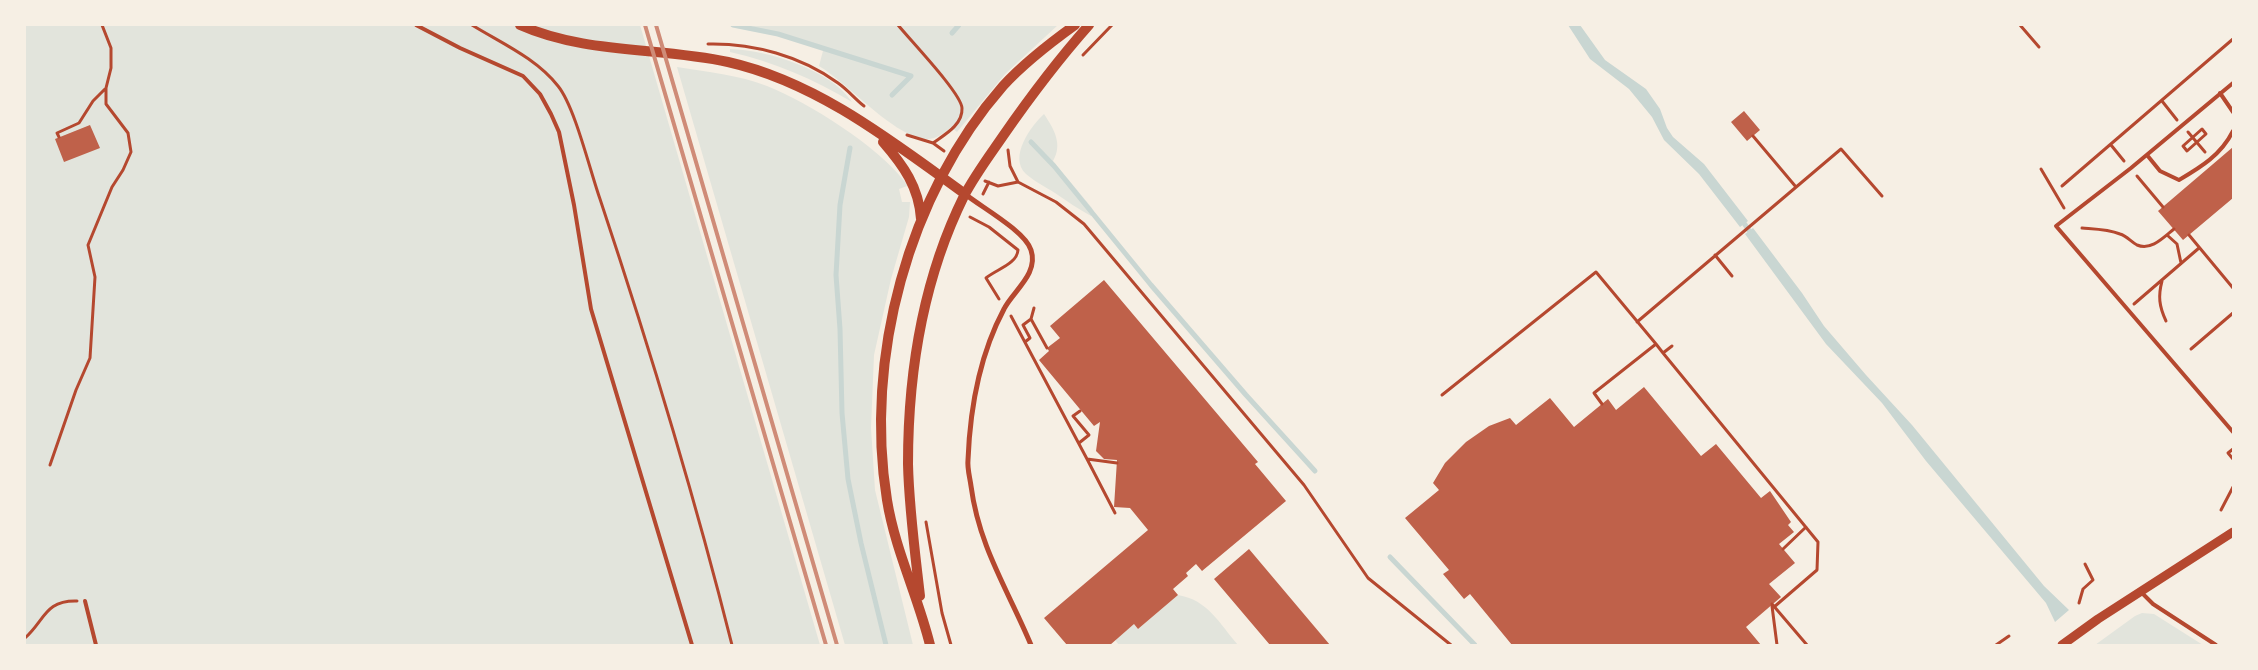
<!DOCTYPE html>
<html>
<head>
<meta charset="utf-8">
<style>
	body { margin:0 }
	#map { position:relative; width:2258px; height:670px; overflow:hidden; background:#f6efe4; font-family:"Exo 2",sans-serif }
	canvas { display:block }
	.frame { position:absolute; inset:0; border:26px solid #f6efe4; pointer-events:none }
</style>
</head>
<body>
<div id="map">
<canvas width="2258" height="670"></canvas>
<div class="frame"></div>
</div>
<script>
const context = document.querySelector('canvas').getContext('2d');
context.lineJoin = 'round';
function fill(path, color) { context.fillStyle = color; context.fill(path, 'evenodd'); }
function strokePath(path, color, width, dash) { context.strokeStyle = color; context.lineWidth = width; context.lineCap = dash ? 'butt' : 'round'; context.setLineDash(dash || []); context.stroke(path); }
const green = new Path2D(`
	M25,25H640L820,645H25Z
	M747,25H1058L1005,74L957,132L951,127C944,133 937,139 927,139C895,138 848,83 819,66L824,47Z
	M730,49C768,50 831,70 852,102C814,79 774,62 730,52Z
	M677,67C707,72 739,75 767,86C809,103 878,146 905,182L907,186L899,189L902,202H910L909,217L891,279L874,355L871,428L875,490L913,645H845Z
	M1044,114C1054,129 1063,144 1053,161L1092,208L1095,214L1091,216C1078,209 1067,201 1055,193C1046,187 1035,182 1026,174C1008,157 1031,126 1044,114Z
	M1178,595C1208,600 1219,623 1238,645H1119L1115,640L1134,624L1138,629Z
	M2142,613L2154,614L2203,645H2095L2135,616Z`);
const water = new Path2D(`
	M1568,25H1580L1605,60L1646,89L1660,109L1667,128L1673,137L1704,164L1748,221L1740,227L1699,174L1664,140L1652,117L1629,89L1590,59Z
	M1753,228L1802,293L1824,326L1866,375L1912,425L2044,586L2069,610L2055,622L2046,603L1926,461L1882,403L1826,344L1745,234Z`);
const stream = new Path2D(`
	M733,25L778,34L911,76L892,95
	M952,33L959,25
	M1031,142L1054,166L1151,285L1246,395L1315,471
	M850,148L840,205L836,275L840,329L842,413L848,479L861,543L886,645
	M1741,219L1753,236
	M1390,557L1475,645`);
const building = new Path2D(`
	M1744,111L1760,130L1747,141L1731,122Z
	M90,125L100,148L64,162L55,139Z
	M2233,147V198L2183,240L2158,211Z
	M1104,280L1258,462L1255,464L1286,501L1202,571L1196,564L1186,573L1188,576L1173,589L1178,595L1138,629L1134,624L1110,645H1067L1044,618L1148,530L1130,508L1114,507L1117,460L1104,459L1096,451L1100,422L1094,426L1039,360L1049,351L1047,348L1060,338L1050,326Z
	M1644,387L1701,456L1716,444L1761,498L1770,491L1791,522L1788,525L1794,532L1779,544L1795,563L1769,584L1781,597L1746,627L1761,645H1512L1470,594L1464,599L1443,574L1449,570L1405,518L1439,490L1433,483L1445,463L1466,442L1489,426L1510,418L1516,425L1550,398L1574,427L1608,399L1616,410Z
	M1249,549L1330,645H1270L1214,579Z`);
const path = new Path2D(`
	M472,25C501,43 536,58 558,86C575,107 590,171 600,199C649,346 694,494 732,645
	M898,25C910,40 961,93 962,108C963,125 944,135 933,143
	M2020,25L2039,47
	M708,44C753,43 801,56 838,83C848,90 855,99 864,106
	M1083,55L1112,25
	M2162,101L2177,120
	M2202,129L2206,134L2187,151L2183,146Z
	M2188,132L2205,152
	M907,135L933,143L944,151
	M1753,136L1796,187
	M59,137L57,133L79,123L93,101L105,89
	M2111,145L2124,161
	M1008,150L1010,166L1018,182
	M2041,169L2064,208
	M2137,176L2163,207
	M985,181L998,186L1018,182L1056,202L1084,224L1304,485L1368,578L1451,645
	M2062,186L2233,39
	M983,194L989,182
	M970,217L989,227L1018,250C1017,264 997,269 986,278L999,299
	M2082,228C2095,229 2108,229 2120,234C2127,236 2131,242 2137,245C2151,251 2163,238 2174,229
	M2167,235L2177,244L2181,263
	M2189,235L2233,288
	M1715,255L1732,276
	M2162,281C2158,296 2159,306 2166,321
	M2134,304L2199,248
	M1011,316L1087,459
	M1031,319L1034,308
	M1637,322L1841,149L1882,196
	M1025,342L1030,338L1023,325L1031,319L1047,348
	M2191,349L2233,313
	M1663,353L1818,542L1817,570L1774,607
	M1442,395L1596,272L1656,344
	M1602,404L1594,393L1656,344L1663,353L1672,346
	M1079,443L1089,435L1073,416L1080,411
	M2233,449L2228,453L2233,459
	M50,465L76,390L90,358L95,277L88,245L112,187L123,170L131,152L128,133L106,104V88L111,68V48L102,25
	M2221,510L2233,487
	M1115,513L1087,459L1117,463
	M926,522L942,613L951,645
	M1783,549L1806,527
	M2079,603L2083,589L2093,580L2085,564
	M1772,604L1807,645
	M1772,606L1777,645
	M25,638C45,620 45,600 77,601
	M1996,645L2009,636`);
const service = new Path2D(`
	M416,25L460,48L523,76L540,94L551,114L559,132L574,205L591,309L692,645
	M2233,83L2131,168L2056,226L2233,432
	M2220,93L2233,112
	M2147,155L2160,171L2179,180C2201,167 2221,155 2233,131
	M2140,591L2153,604L2216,645
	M85,601L96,645`);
const minor = new Path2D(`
	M965,194C981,207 1025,231 1031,250C1039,274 1013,291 1004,309C980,354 970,409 968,460C967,468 970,478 971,486C979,547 1008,590 1031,645`);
const tertiary = new Path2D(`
	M2062,645L2098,619L2233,532`);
const secondary = new Path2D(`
	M520,25C585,54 659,47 728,62C817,82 893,142 965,194
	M883,142C903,165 919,187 921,219
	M920,596C915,552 909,508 908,464C908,372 923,279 964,196C975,175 990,155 1003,136C1030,97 1058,60 1089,25
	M930,645C918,596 895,550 887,500C864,359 908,194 1003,86C1024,63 1050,43 1075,25`);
const rail = new Path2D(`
	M645,25L826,645
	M656,25L837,645`);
fill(green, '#e2e4dc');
fill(water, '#c9d6d2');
strokePath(stream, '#c9d6d2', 5);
fill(building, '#bf614a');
strokePath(path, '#b5482f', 3);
strokePath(service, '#b5482f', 4);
strokePath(minor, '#b5482f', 5);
strokePath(tertiary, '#b5482f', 9);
strokePath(secondary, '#b5482f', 10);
strokePath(rail, '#cf8b77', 4);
</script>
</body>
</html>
